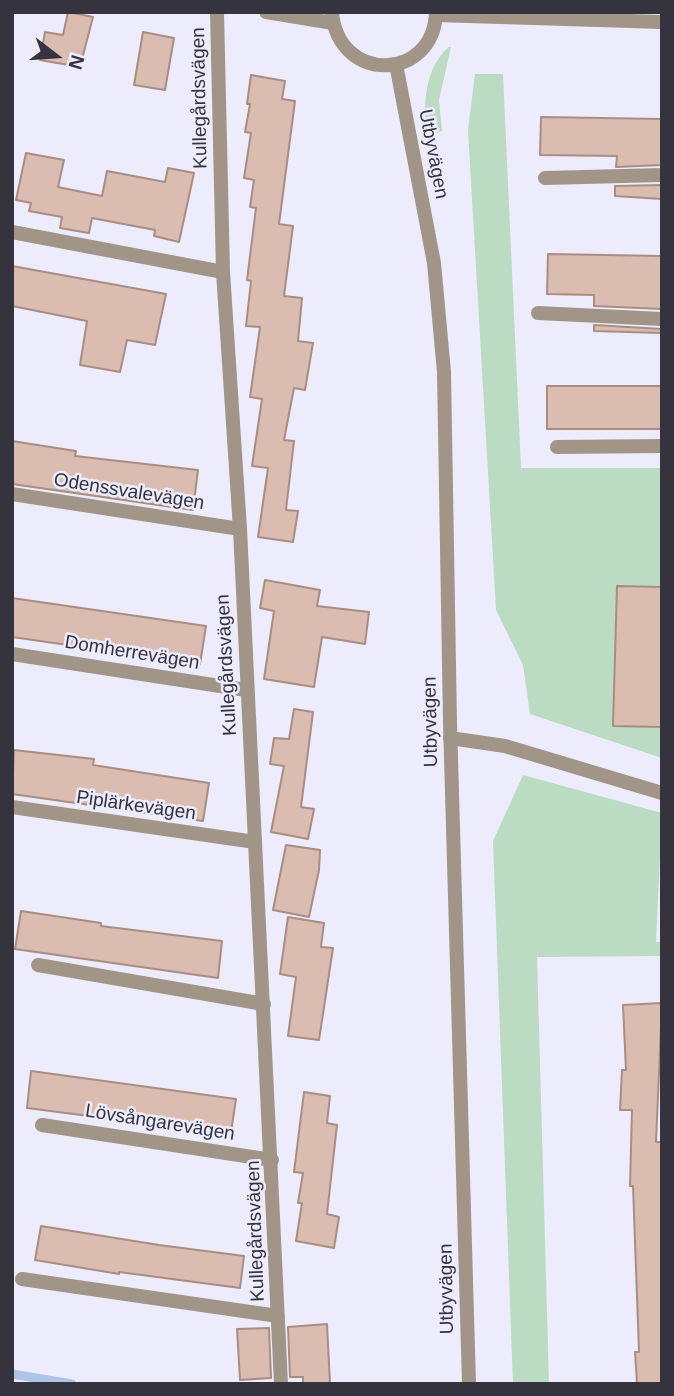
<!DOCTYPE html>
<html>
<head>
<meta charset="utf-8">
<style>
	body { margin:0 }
	#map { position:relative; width:674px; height:1396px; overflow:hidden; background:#edecfc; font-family:Arial,sans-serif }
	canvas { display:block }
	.frame { position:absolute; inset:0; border:14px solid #34333e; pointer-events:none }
	.north { position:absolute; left:21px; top:21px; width:70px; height:70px; -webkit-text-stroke:5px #edecfc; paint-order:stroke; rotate:107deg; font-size:19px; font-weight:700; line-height:28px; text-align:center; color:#34333e }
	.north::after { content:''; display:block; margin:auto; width:24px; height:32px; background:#34333e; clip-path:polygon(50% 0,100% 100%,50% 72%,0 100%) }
</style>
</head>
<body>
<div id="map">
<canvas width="674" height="1396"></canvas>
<div class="frame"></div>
<div class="north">N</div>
</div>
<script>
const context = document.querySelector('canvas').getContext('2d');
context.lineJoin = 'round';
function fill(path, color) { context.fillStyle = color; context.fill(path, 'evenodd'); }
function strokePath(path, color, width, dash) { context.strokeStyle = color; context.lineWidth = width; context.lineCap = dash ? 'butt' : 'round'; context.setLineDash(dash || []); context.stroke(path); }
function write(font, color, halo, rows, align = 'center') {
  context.font = font + ' Arial,sans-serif'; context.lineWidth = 5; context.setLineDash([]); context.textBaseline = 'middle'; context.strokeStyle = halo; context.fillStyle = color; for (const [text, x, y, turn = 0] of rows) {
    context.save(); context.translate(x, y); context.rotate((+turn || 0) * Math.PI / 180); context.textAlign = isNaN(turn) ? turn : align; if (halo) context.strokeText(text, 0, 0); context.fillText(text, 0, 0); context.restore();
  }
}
const green = new Path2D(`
	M449,47H451L439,100L442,131L427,136C423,105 424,68 449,47Z
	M475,74H503L521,468H662V758L530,714L523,665L496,610L468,130Z
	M523,775L662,813L656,942H662V956L537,957L549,1384H513L493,841Z`);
const stream = new Path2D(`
	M12,1374L72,1384`);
const building = new Path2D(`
	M68,12L93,17L80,67L40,60L45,32L63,35Z
	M143,32L174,38L165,90L134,85Z
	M251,75L285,81L282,99L295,101L279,224L293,226L284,296L302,298L298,341L313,343L305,390L294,388L284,440L294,441L286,510L298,511L293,542L258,537L268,468L252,466L262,399L250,397L260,327L246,326L251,281L247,280L256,208L250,207L254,180L244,178L251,133L245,132L250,104H247Z
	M541,117L662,119V165L616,167L617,156L540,155Z
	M26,153L64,160L58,187L102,196L107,171L165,182L168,168L194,173L179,242L154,236L155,230L92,218L89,233L77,231L60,228L62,217L29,211L31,203L16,200Z
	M662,185V199L615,196V186Z
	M548,254L662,256V309L594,306V295L547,294Z
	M12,266L166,294L155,345L127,340L120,372L80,365L87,321L12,306Z
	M594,325L662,329V333L594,331Z
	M547,386H662V429H547Z
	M12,441L76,451L75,456L198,470L193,510L12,484Z
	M265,580L320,590L317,606L369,612L365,644L322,637L314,687L264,679L274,611L260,608Z
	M617,586L662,587V727L613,726Z
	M12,598L206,626L200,664L12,637Z
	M294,709L313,712L301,807L314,809L308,839L271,832L284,766L270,764L274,738L289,739Z
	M14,750L94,759L93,765L209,783L203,821L12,794Z
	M286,845L320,850L319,870L309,917L273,910Z
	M21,911L101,923V926L222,941L218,978L15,949Z
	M288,917L324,923L321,947L333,948L319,1040L288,1036L296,977L280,974Z
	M662,1003L656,1142H662V1384H637L635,1352H639L633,1186H630L632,1110H620L622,1070H626L623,1005Z
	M31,1071L236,1099L231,1132L112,1114V1119L27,1108Z
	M304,1092L330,1096L327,1123L337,1125L327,1214L339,1217L334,1248L296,1241L302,1203H298L303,1173L294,1172Z
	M41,1226L159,1245L244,1256L240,1288L119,1272V1274L35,1260Z
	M327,1324L330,1384H303V1377H290L288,1327Z
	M269,1328L271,1378L240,1380L237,1329Z`);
const minor = new Path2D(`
	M217,12L223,272L240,529L281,1384
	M266,12L333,23
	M436,15L662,22
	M545,178L662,175
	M12,232L223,272
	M538,313L662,319
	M557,447L662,446
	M12,494L240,529
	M12,654L246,690
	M450,738L505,746L662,793
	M12,807L255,842
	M38,965L264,1004
	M42,1125L272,1160
	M22,1279L278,1316`);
const tertiary = new Path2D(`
	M332,12C338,84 434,82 436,12
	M396,64L434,263L444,372L450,723L469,1384`);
const streetNames = [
	["Kullegårdsvägen",200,98,-91],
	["Utbyvägen",433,154,79],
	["Odenssvalevägen",129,492,9],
	["Domherrevägen",132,653,9],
	["Kullegårdsvägen",227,665,-93],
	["Utbyvägen",431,722,-91],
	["Piplärkevägen",136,806,8],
	["Lövsångarevägen",160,1123,9],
	["Kullegårdsvägen",256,1231,-92],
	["Utbyvägen",447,1289,-91]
];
fill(green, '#bbdbc3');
strokePath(stream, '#acc4e5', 9);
fill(building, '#dabcb1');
strokePath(building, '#a98d82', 2);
strokePath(minor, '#a09587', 14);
strokePath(tertiary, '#a09587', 14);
write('19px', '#34333e', '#edecfc', streetNames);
</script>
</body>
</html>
